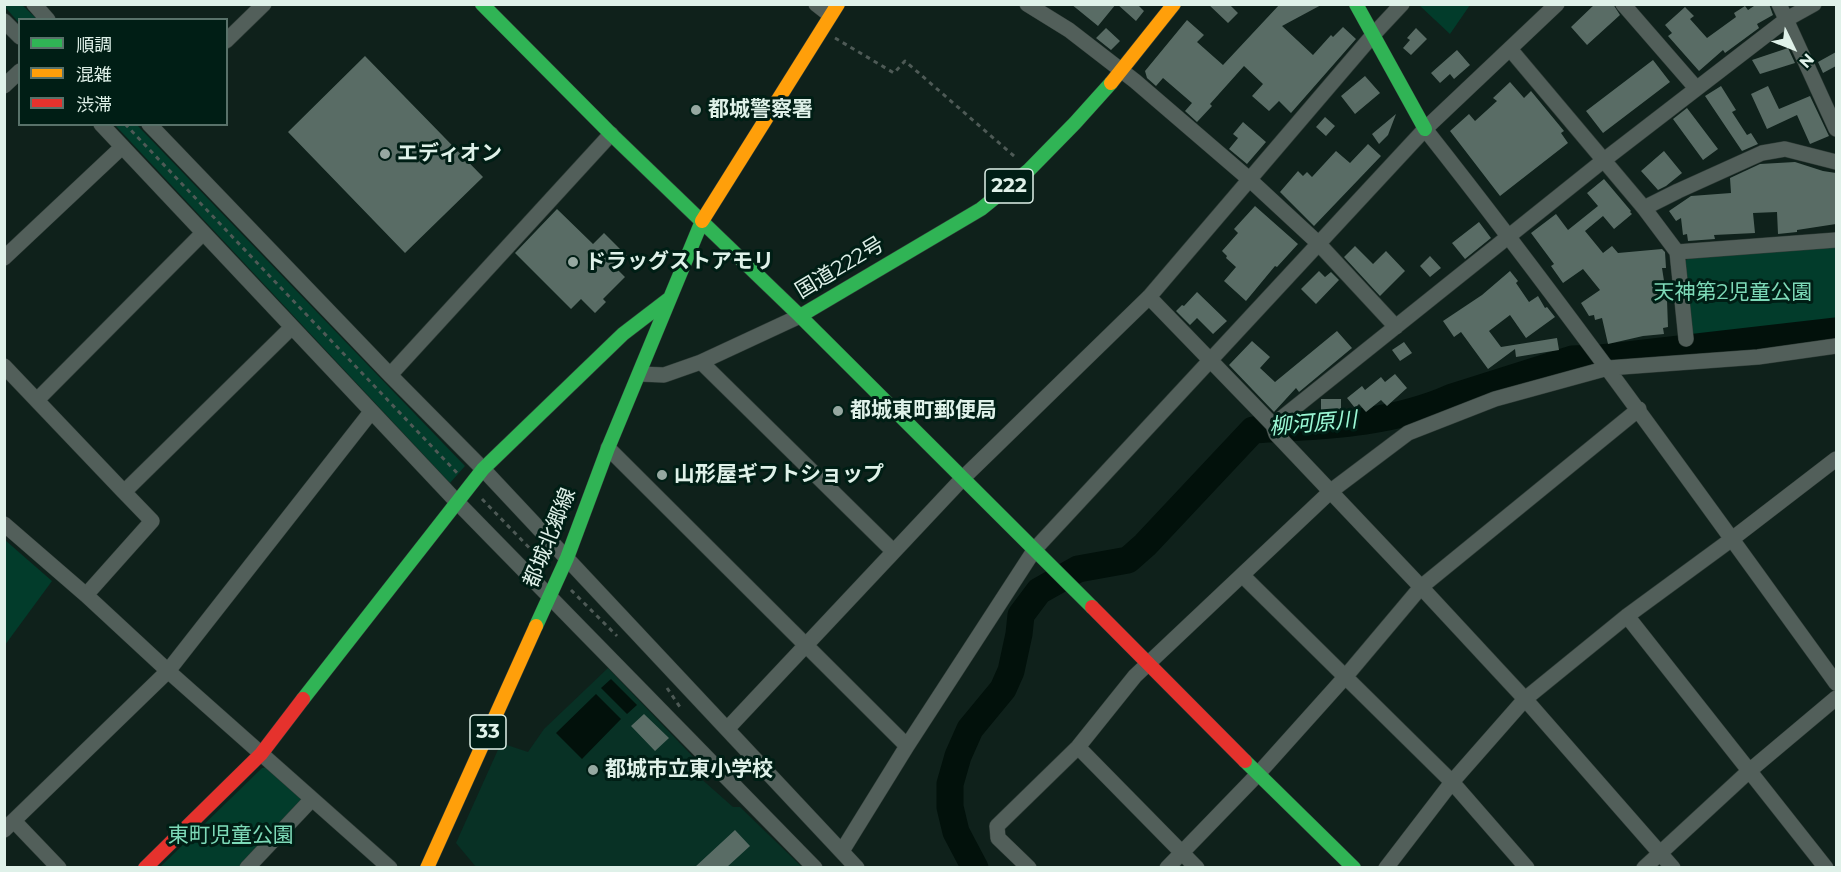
<!DOCTYPE html>
<html>
<head>
<meta charset="utf-8">
<style>
	body { margin:0 }
	#map { position:relative; width:1841px; height:872px; overflow:hidden; background:#0f211b; font-family:Montserrat,"Noto Sans JP",sans-serif }
	canvas { display:block }
	.frame { position:absolute; inset:0; border:6px solid #dff1e9; pointer-events:none }
	.legend { position:absolute; left:18px; top:18px; width:210px; height:108px; box-sizing:border-box; background:#001e15; border:2px solid #59726a; margin:0; padding:8px 10px; list-style:none; font-size:18px; color:#dff1e9 }
	.legend li { display:flex; align-items:center; gap:12px; height:30px }
	.legend b { width:30px; border:2px solid #59726a }
	.north { position:absolute; left:1763px; top:18px; width:60px; height:60px; -webkit-text-stroke:4px #001e15; paint-order:stroke; rotate:133deg; font-size:16px; font-weight:700; line-height:24px; text-align:center; color:#dff1e9 }
	.north::after { content:''; display:block; margin:auto; width:21px; height:27px; background:#dff1e9; clip-path:polygon(50% 0,100% 100%,50% 72%,0 100%) }
</style>
</head>
<body>
<div id="map">
<canvas width="1841" height="872"></canvas>
<div class="frame"></div>
<ul class="legend">
<li><b style="height:8px;background:#30b455"></b>順調</li>
<li><b style="height:8px;background:#ff9f0a"></b>混雑</li>
<li><b style="height:8px;background:#e5322d"></b>渋滞</li>
</ul>
<div class="north">N</div>
</div>
<script>
const context = document.querySelector('canvas').getContext('2d');
context.lineJoin = 'round';
function fill(path, color) { context.fillStyle = color; context.fill(path, 'evenodd'); }
function strokePath(path, color, width, dash) { context.strokeStyle = color; context.lineWidth = width; context.lineCap = dash ? 'butt' : 'round'; context.setLineDash(dash || []); context.stroke(path); }
function write(font, color, halo, rows, align = 'center') {
  context.font = font + ' Montserrat,"Noto Sans JP",sans-serif'; context.lineWidth = 6; context.setLineDash([]); context.textBaseline = 'middle'; context.strokeStyle = halo; context.fillStyle = color; for (const [text, x, y, turn = 0] of rows) {
    context.save(); context.translate(x, y); context.rotate((+turn || 0) * Math.PI / 180); context.textAlign = isNaN(turn) ? turn : align; if (halo) context.strokeText(text, 0, 0); context.fillText(text, 0, 0); context.restore();
  }
}
const built = new Path2D(`
	M608,668L699,763L698,776L733,807H740L802,867H476L456,843L501,743L528,752L544,729Z`);
const green = new Path2D(`
	M5,4L22,5L37,19L20,20L19,23L5,7Z
	M1419,5H1470L1450,34Z
	M115,125H137L465,466L450,483Z
	M1836,247V324L1693,338L1684,262L1691,256Z
	M5,540L52,581L5,645Z
	M267,767L303,799L240,867L159,868L262,768Z`);
const water = new Path2D(`
	M611,679L637,705L627,714L601,688Z
	M596,694L621,719L582,759L556,733Z`);
const river = new Path2D(`
	M975,868L956,832L950,807V784L958,756L970,729L1003,689L1011,671L1019,634L1021,615L1039,591L1078,569L1128,560L1145,545L1253,430C1320,426 1390,425 1452,397L1572,359L1601,358L1836,331`);
const building = new Path2D(`
	M1071,4H1116L1098,26Z
	M1117,4H1137L1144,11L1136,21Z
	M1208,4H1229L1238,13L1228,23Z
	M1280,4H1323L1282,26L1313,55L1331,35L1333,37L1343,27L1356,39L1291,113L1279,101L1269,111L1252,96L1263,84L1244,66L1210,104L1212,106L1197,122L1185,111L1192,103L1163,78L1156,86L1147,78L1145,71L1187,20L1204,35L1197,42L1223,65Z
	M1595,4H1613L1620,15L1587,45L1571,27Z
	M1757,4H1769L1773,15L1757,24L1759,28L1725,53L1723,50L1699,71L1668,36L1672,33L1665,25L1685,7L1694,16L1690,19L1707,38L1736,17L1734,13L1745,6L1748,10Z
	M1106,28L1120,41L1111,50L1096,38Z
	M1416,28L1427,39L1411,55L1403,48L1410,40L1407,38Z
	M1788,48L1795,63L1760,74L1752,60Z
	M1457,50L1470,65L1454,79L1450,74L1440,83L1431,73Z
	M1836,52V66L1823,73L1818,62Z
	M365,56L483,177L405,253L288,132Z
	M1653,60L1670,82L1603,133L1586,111Z
	M1365,76L1380,93L1355,114L1341,96Z
	M1510,82L1524,98L1531,91L1564,131L1561,133L1568,143L1500,196L1450,131L1469,114L1475,121L1497,101L1493,98Z
	M1721,86L1736,110L1732,112L1747,135L1751,133L1758,144L1742,151L1705,96Z
	M1768,86L1779,109L1810,96L1829,136L1810,144L1797,115L1767,129L1751,94Z
	M1687,108L1718,149L1703,160L1673,119Z
	M1396,114L1388,135L1379,144L1372,134Z
	M1325,117L1335,126L1326,136L1316,127Z
	M1243,122L1266,142L1247,164L1229,149L1238,138L1233,134Z
	M1368,144L1381,156L1314,226L1280,192L1298,171L1303,176L1307,172L1312,177L1336,151L1350,163Z
	M1664,151L1682,173L1666,186L1658,190L1641,171Z
	M1795,162L1823,171L1836,173V224L1797,230V232L1778,234L1777,212L1753,213L1755,233L1714,235L1715,239L1688,241L1687,234L1683,235L1681,218L1676,221L1669,211L1691,196L1731,193L1730,178L1760,164Z
	M1604,179L1631,211L1630,212L1632,214L1614,229L1603,216L1585,231L1603,253L1612,246L1618,253L1662,249L1665,252L1666,268H1662L1667,300L1668,327L1663,328L1664,334L1643,336L1608,344L1602,318L1595,320L1594,315L1589,316L1581,303L1600,290L1583,269L1563,283L1551,266L1554,264L1531,233L1556,214L1568,230L1598,206L1587,193Z
	M1255,206L1298,244L1277,267L1275,266L1246,301L1224,281L1236,267L1226,258L1227,256L1222,251L1238,233L1234,229Z
	M557,209L593,244L604,233L627,256L616,268L625,277L603,299L606,302L595,313L581,299L571,309L515,253Z
	M1479,222L1491,238L1465,259L1452,243Z
	M1355,246L1373,264L1386,251L1405,271L1380,296L1344,257Z
	M1430,256L1441,268L1430,277L1420,266Z
	M1319,271L1325,277L1331,272L1339,280L1316,304L1301,289Z
	M1510,271L1518,281L1516,283L1529,302L1538,296L1545,308L1547,307L1555,317L1526,338L1510,315L1489,331L1501,347L1557,338L1559,350L1516,357L1515,349L1488,369L1461,332L1454,337L1443,321L1482,295Z
	M1197,292L1227,321L1213,334L1197,318L1190,325L1176,311L1182,305L1184,306Z
	M1337,331L1352,348L1299,392L1296,388L1274,412L1229,365L1252,341L1270,357L1260,368L1275,382Z
	M1404,342L1412,353L1400,361L1392,350Z
	M1395,374L1407,388L1387,406L1381,400L1366,412L1359,404L1355,408L1347,398L1362,386L1365,390L1381,377L1385,382Z
	M1321,399H1341V414L1321,415Z
	M644,714L669,738L655,751L631,726Z
	M735,830L750,846L727,867H695Z`);
const path = new Path2D(`
	M835,38L894,73L905,61L1014,156
	M125,124L459,475
	M482,499L544,563
	M571,590L617,636
	M667,688L682,710`);
const street = new Path2D(`
	M34,4L48,20
	M816,4L830,15
	M1027,4L1069,30L1135,81L1249,179L1318,243L1396,327
	M1623,4L1696,88
	M1779,4L1836,129
	M4,21L20,37
	M226,41L264,4
	M1510,49L1644,208L1677,252L1686,339
	M4,86L20,71
	M101,124L457,502L815,868
	M149,124L390,375L483,469L857,868
	M1425,129C1568,310 1701,497 1836,683
	M1644,208L1678,191L1762,153L1785,149L1836,162
	M1677,252L1836,240
	M4,258L122,147
	M1149,297L1273,425L1276,434L1421,587L1525,699L1673,868
	M701,362L893,551
	M4,366L124,492
	M640,374L664,375L701,362L800,316
	M390,375L611,134
	M37,400L202,234
	M1273,425L1604,160L1787,19L1814,4
	M608,448L907,746
	M4,524L86,595L168,671L390,868
	M1242,575L1452,782L1527,868
	M86,595L152,521L124,492L291,328
	M1627,616L1826,868
	M728,728L963,478L1149,297L1373,35L1402,4
	M1078,747L1197,868
	M14,821L59,868
	M4,830L168,671L371,412
	M842,851L907,746L1035,549L1425,129L1557,4
	M247,868L312,799
	M1029,868L998,838L997,826L1078,747L1135,676L1331,491L1408,433L1495,399L1608,368L1758,357L1836,346
	M1167,868L1258,774L1346,676L1421,587L1639,409
	M1386,868L1452,782L1525,699L1627,616L1732,539L1836,459
	M1644,868L1748,772L1836,698`);
const fast = new Path2D(`
	M482,4L611,134L800,316L981,209L1029,170L1075,123L1111,83
	M1356,4L1425,129
	M800,316L1092,607
	M536,626L567,558L608,448L702,221
	M303,699L483,469L623,334L670,298
	M1245,761L1354,868`);
const slow = new Path2D(`
	M1111,83L1174,4
	M702,221L838,4
	M427,868L536,626`);
const jam = new Path2D(`
	M1092,607L1245,761
	M145,868L261,754L303,699`);
const markers = [
	[696,110,6,"#96a8a1"],
	[385,154,6,"#96a8a1"],
	[573,262,6,"#96a8a1"],
	[838,411,6,"#96a8a1"],
	[662,475,6,"#96a8a1"],
	[593,770,6,"#96a8a1"]
];
const shields = [
	[1009,186,48],
	[488,732,36]
];
const shieldNames = [
	["222",1009,186],
	["33",488,732]
];
const poiNames = [
	["都城警察署",708,110],
	["エディオン",397,154],
	["ドラッグストアモリ",585,262],
	["都城東町郵便局",850,411],
	["山形屋ギフトショップ",674,475],
	["都城市立東小学校",605,770]
];
const streetNames = [
	["国道222号",840,268,-31],
	["都城北郷線",550,538,-68]
];
const parkNames = [
	["天神第2児童公園",1733,293],
	["東町児童公園",231,836]
];
const waterNames = [
	["柳河原川",1313,424,-5]
];
fill(built, '#083125');
fill(green, '#023c2b');
fill(water, '#02110b');
strokePath(river, '#02110b', 27);
fill(building, '#596c65');
strokePath(street, '#303d38', 16);
strokePath(fast, '#303d38', 15);
strokePath(slow, '#303d38', 15);
strokePath(jam, '#303d38', 15);
strokePath(path, '#4e5a56', 3, [4.5, 4.5]);
strokePath(street, '#525f5a', 15);
strokePath(fast, '#30b455', 14);
strokePath(slow, '#ff9f0a', 14);
strokePath(jam, '#e5322d', 14);
for (const [x, y, r, color] of markers) { const dot = new Path2D(); dot.arc(x, y, r, 0, 2 * Math.PI); context.fillStyle = color; context.fill(dot); strokePath(dot, '#001e15', 2); }
for (const [x, y, w] of shields) { const box = new Path2D(); box.roundRect(x - w / 2, y - 17, w, 34, 4.5); context.fillStyle = '#001e15'; context.fill(box); strokePath(box, '#dff1e9', 1.5); }
write('bold 20px', '#dff1e9', null, shieldNames);
write('bold 21px', '#dff1e9', '#001e15', poiNames, 'left');
write('21px', '#dff1e9', '#001e15', streetNames);
write('21px', '#7ddab8', '#001e15', parkNames);
write('italic 22px', '#9af8d5', '#001e15', waterNames);
</script>
</body>
</html>
